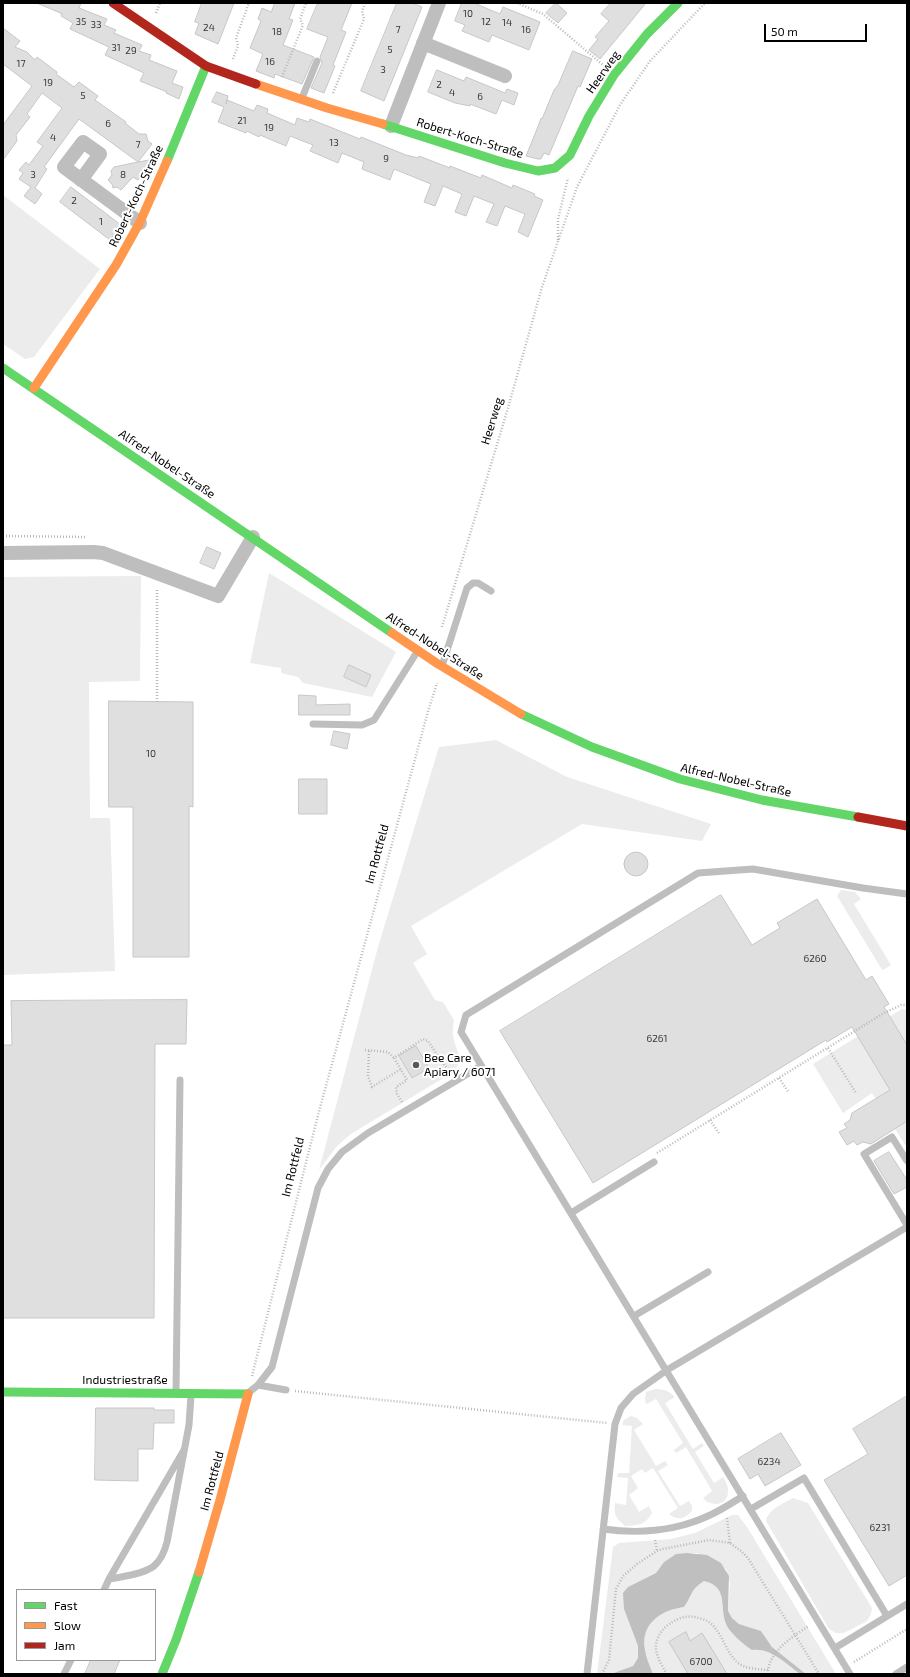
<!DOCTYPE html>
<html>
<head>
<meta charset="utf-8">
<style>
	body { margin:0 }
	#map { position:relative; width:910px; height:1677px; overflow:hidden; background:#fff; font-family:"Exo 2",sans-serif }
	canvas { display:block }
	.frame { position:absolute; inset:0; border:4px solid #000; pointer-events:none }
	.legend { position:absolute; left:16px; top:1589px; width:140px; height:72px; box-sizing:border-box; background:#fff; border:1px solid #999; margin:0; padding:5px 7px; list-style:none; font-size:12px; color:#000 }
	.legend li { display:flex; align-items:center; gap:8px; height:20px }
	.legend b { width:20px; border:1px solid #999 }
	.scale { position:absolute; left:764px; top:24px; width:103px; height:18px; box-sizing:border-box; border:2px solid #000; border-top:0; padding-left:5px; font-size:12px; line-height:14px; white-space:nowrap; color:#000; -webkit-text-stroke:3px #fff; paint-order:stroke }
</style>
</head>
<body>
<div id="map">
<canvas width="910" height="1677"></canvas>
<div class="frame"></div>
<ul class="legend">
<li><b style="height:5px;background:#63d668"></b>Fast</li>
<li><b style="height:5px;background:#ff974d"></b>Slow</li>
<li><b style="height:5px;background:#b3261e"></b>Jam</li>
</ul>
<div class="scale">50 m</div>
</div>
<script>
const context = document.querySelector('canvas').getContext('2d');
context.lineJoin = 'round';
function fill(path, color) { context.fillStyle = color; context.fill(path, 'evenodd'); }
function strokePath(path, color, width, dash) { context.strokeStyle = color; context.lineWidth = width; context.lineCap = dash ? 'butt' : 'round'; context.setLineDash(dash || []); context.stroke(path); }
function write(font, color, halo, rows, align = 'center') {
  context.font = font + ' "Exo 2",sans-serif'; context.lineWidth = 4; context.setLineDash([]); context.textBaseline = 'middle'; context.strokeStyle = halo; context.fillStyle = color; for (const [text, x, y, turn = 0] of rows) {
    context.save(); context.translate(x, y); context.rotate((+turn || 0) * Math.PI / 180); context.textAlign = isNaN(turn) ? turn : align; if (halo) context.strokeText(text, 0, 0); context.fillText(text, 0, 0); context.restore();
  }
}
const green = new Path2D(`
	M3,195L100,269L34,357L25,359L3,344Z
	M269,573L396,652L372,697L303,683L298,677L281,673V668L250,663Z
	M141,576L140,681L89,682L90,818H110L115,971L3,975V577Z
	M496,740L567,777L711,824L702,841L582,824L411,926L427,954L413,963L435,1000L443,1002L454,1020C453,1027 452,1033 454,1040C457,1053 463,1057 455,1071L351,1134L337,1146L319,1170L378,947L439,747Z
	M841,890L855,892L861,899L854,904L891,965L883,970L881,968L837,896Z
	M902,1009L907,1010V1148L872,1093L843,1113L813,1064Z
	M655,1389C664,1389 669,1391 675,1397L665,1403L693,1449L702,1443L704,1446L695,1452L714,1483L723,1477C726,1482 729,1487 728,1493C727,1506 710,1507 703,1498L712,1491L686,1447L676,1453L674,1450L683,1443L656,1399L646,1404L645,1399L646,1392Z
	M631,1416L637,1418L643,1424L634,1430L656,1466L665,1461L668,1465L658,1471L680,1506L689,1501L692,1506V1511C684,1519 678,1521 669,1514L678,1508L653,1468L645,1473L642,1469L631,1476L638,1488L629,1495L639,1512L649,1506L652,1513C645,1525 639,1525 625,1526C617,1519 613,1515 615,1503L626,1505L628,1478L617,1477L618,1473H629L632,1426L622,1425L624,1420Z
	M793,1498L808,1503L872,1608L871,1614L867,1621L844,1633H836L829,1629L766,1521C768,1509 783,1504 793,1498Z
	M732,1515H738L747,1527L836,1674H806L772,1647L761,1631L739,1624L732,1618L728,1611L730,1583L726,1569L697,1553L676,1554L664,1562L656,1573L628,1587L624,1609L638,1646V1658L633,1666L624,1670L611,1674H597L613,1547L619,1543L671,1539L695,1533Z
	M704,1581C729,1587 719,1606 726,1624C729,1632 744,1645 752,1650C771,1648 785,1663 800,1674H653C650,1666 646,1658 645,1650C640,1624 661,1610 684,1607C693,1594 690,1590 704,1581Z`);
const water = new Path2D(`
	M687,1553L707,1555L721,1563L729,1576L728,1611L732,1618L739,1624L761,1631L772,1647L806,1674H800C785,1663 771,1648 752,1650C744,1645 729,1632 726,1624C719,1606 729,1587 704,1581C690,1590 693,1594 684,1607C661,1610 640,1624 645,1650C646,1658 650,1666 653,1674H611L633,1666L638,1658V1646L624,1609L623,1593L628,1587L656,1573L664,1562L676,1554Z`);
const building = new Path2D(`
	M37,3H81L79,8L107,19L104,25L116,30L114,33L142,45L139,51L151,55L149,60L177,71L172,83L183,87L179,99L166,93L167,92L140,81L144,73L105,55L109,47L70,29L73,23L61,16L62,14Z
	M202,3H234L218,44L195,34L199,23L195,22Z
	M275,3H295L289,19L293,20L283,45L314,57L302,84L275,74L274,78L256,71L263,54L250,48L261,21L258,19L262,8L271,12Z
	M318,3H352L341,30L346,32L333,65L335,66L324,93L311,88L322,63L320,57L328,37L307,29Z
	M397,3H412L422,7L384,101L361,91Z
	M462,3H474L500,14L503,7L540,22L529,50L492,35L489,42L462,31L465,25L455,21Z
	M556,3L567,13L558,23L546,13Z
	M611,3H646L600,59L589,50L598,39L595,37L609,21L601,14Z
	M3,28L20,41L15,47L27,52L35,60L37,57L57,72L56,74L74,87L79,82L98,96L95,100L126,122L125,123L139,134H146L148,141L152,144L138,162L149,160L145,170L138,180L133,177L121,190L117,187L113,188L112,184L108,180L112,175L111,171L114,167L138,162L79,119L44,167L47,169L35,188L42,194L35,204L24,196L31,187L19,179L23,173L19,170L26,162L29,165L43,146L37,142L62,108L42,93L27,114L30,117L16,135L17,141L3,160V125L32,86L3,64Z
	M573,51L592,59L580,87L578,86L549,155L544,153L541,159H538L526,156L539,124L541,118L542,119L554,90L558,85Z
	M437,70L464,81L466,77L505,93L507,89L518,93L514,105L502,100L496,114L470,104V106L455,103L428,92Z
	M217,92L228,96L226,104L227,100L254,111L257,105L268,109L267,113L295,125L297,118L309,122L310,119L360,139L361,137L406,155L418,158L419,156L450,168V166L481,178L482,175L512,188L513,185L535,194L534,196L543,200L528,237L518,232L525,214L505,206L497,226L486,222L494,204L474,196L466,216L455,212L462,194L443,186L435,206L424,202L431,184L394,169L390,180L362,169L364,162L342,153L338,163L310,151L313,145L290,136L286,146L260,135L259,137L247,131L246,133L218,122L224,107L212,102Z
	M71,187L121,225L110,240L60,202Z
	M207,547L221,553L214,569L200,563Z
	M349,665L371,675L366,687L344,677Z
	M299,695L316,696V705L350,704V715H299Z
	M109,701L193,702V807L189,806V957H133V807H109Z
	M334,731L350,734L347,749L331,745Z
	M299,779H327V814H299Z
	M624 864a12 12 0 1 1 24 0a12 12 0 1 1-24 0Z
	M721,895L752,945L780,928L777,923L817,899L866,980L872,976L889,1004L884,1007L907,1045V1121L871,1144L863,1142L857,1145L854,1141L847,1145L839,1132L847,1128L844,1124L850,1120L852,1113L890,1090L852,1027L827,1042L826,1040L593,1183L500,1031Z
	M187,1000L186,1044H155L154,1318H3V1045H12L11,1001Z
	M416,1046L429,1068L412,1078L399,1056Z
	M889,1152L907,1180V1187L894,1194L874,1161Z
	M907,1396V1575L889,1586L824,1480L868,1454L853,1429Z
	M96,1408H154V1410H174V1423H154L153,1449H138V1481L95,1480Z
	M781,1433L801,1465L765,1486L758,1474L750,1479L738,1459Z
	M686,1632L690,1641L702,1633L727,1674H688L669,1642Z
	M91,1660H120L114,1674H85Z`);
const path = new Path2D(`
	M517,3L543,14L603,65
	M156,13L160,3
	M233,59L238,46L236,38L249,3
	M282,77L303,25L300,19L306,3
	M333,93L364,19L362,11L365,3
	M558,240V219L568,178
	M3,536L87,537
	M442,627L508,408L542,287L577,187L620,105L650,61L705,3
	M157,702V588
	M828,1048L856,1093
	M365,1050L388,1052L394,1058
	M369,1051L368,1076L372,1087L401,1069
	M779,1078L789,1093
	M402,1102L397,1094L396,1087L407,1080L394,1058L423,1039L428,1041L445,1066L452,1072
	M710,1120L719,1133
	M657,1153L884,1013L901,1005H907
	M252,1376L317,1119L427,715L437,683
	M295,1391L607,1423
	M727,1518L730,1543
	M655,1540L657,1551
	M854,1662L907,1629
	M602,1674L609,1660L616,1589L623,1576L637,1564L657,1551L663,1549L709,1540L730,1543L741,1551L748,1558L819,1674
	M667,1674C661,1664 653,1652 657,1640C661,1629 668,1624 678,1619C685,1616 692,1616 699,1618C722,1623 722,1649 738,1663C746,1669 758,1669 768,1670
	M768,1674C767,1653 793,1636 809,1626`);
const lane = new Path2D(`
	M302,98L317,61
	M442,666L467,588L473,583H478L491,591
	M313,724L362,725L374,720L417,652
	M907,1161L892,1137L864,1154L907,1225
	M571,1213L654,1162
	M634,1316L708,1272
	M258,1385L286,1390
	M176,1392L180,1080
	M248,1393L258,1385L272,1367L318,1188L328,1169L342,1152L368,1133L481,1066
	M184,1450L109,1579C122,1577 144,1574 154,1566C161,1560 165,1550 167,1542L189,1425L191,1395
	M751,1509L804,1478L887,1616
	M603,1529C638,1534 676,1531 708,1516C720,1511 732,1503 743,1496
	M104,1590L109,1579
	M835,1648L907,1604
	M64,1674L71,1660
	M587,1674L615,1424L621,1408L633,1394L667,1370L907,1227
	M850,1674L461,1032L466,1015L698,873L753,869L863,888L907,894
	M896,1674L907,1667`);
const street = new Path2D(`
	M423,43L505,76
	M391,126L439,3
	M81,180L100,154L83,142L64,167L140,223
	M3,553L94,552L103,553L218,596L253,537`);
const fast = new Path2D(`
	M383,124L505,163L538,171L555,168L570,155L589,116L614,75L647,34L678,3
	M167,161L206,66
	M3,368L392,633
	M521,714L592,747L680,779L762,800L858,817
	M3,1392L248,1394
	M162,1674L176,1640L199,1572`);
const slow = new Path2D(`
	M256,84L327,108L383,124
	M34,388L116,265L140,222L167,161
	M392,633L438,664L521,714
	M199,1572L220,1500L248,1394`);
const jam = new Path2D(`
	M113,3L206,66L256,84
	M858,817L907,826`);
const markers = [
	[416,1065,4,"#595959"]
];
const numberNames = [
	["10",468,14],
	["35",81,22],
	["12",486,22],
	["14",507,23],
	["33",96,25],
	["24",209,28],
	["7",398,30],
	["16",526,30],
	["18",277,32],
	["31",116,48],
	["5",390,50],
	["29",131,51],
	["16",270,62],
	["17",21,64],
	["3",383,70],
	["19",48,83],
	["2",439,85],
	["4",452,93],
	["5",83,96],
	["6",480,97],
	["21",242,121],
	["6",108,124],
	["19",269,128],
	["4",53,138],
	["13",334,143],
	["7",138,145],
	["9",386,159],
	["3",33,175],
	["8",123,175],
	["2",74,201],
	["1",101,222],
	["10",151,754],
	["6260",815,959],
	["6261",657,1039],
	["6234",769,1462],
	["6231",880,1528],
	["6700",701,1662]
];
const streetNames = [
	["Heerweg",603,72,-55],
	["Robert-Koch-Straße",470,138,17],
	["Robert-Koch-Straße",136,196,-65],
	["Heerweg",492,421,-73],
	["Alfred-Nobel-Straße",167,464,34],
	["Alfred-Nobel-Straße",435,646,33],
	["Alfred-Nobel-Straße",736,780,13],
	["Im Rottfeld",377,854,-75],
	["Im Rottfeld",293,1167,-76],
	["Industriestraße",125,1380],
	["Im Rottfeld",212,1481,-75]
];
const poiNames = [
	["Bee Care",424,1058],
	["Apiary / 6071",424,1072]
];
fill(green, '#ececec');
fill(water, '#bfbfbf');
fill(building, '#dfdfdf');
strokePath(building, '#c7c7c7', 1);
strokePath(path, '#b9b9b9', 2.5, [1, 2]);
strokePath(lane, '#bebebe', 7);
strokePath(street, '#bebebe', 14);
strokePath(fast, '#63d668', 9);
strokePath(slow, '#ff974d', 9);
strokePath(jam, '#b3261e', 9);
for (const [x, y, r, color] of markers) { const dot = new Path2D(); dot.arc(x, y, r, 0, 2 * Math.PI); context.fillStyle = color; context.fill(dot); strokePath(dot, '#fff', 1.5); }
write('10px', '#383838', null, numberNames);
write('12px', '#000', '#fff', streetNames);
write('12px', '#000', '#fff', poiNames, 'left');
</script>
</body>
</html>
